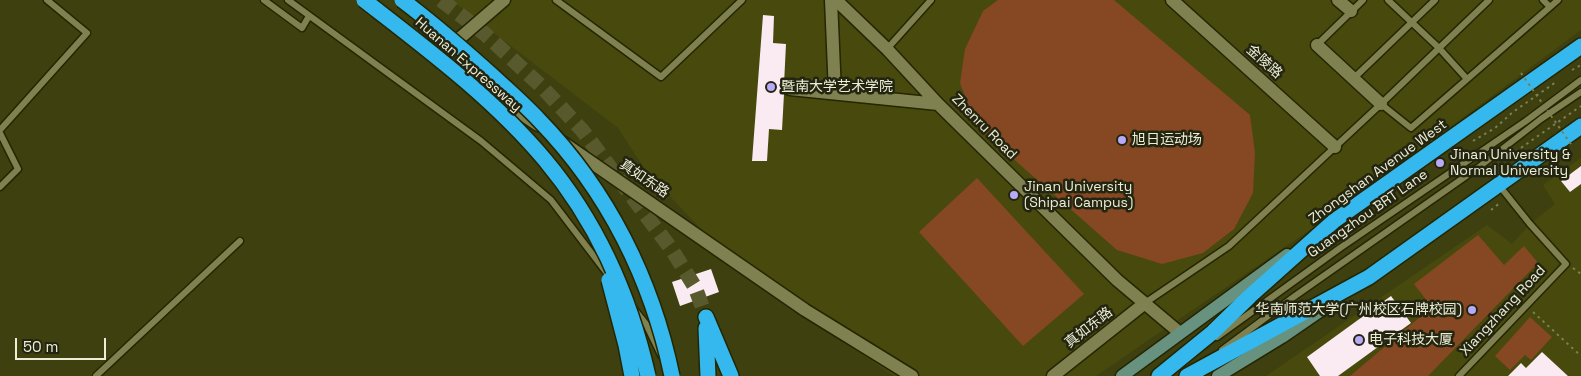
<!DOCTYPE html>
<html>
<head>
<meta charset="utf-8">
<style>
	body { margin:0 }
	#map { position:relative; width:1581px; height:376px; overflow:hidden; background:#3e400f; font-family:"Space Grotesk",sans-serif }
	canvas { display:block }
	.scale { position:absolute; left:15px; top:338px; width:91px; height:22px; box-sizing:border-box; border:2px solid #eceed5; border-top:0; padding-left:6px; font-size:15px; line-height:18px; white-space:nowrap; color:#eceed5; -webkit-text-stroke:4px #242511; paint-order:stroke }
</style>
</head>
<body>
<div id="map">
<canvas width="1581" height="376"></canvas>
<div class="scale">50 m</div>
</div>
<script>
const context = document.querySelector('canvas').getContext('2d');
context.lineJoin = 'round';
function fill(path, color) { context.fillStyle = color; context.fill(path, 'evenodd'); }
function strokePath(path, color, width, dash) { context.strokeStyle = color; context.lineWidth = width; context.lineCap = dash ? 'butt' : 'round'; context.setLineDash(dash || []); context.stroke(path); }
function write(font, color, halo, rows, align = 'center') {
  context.font = font + ' "Space Grotesk","Noto Sans SC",sans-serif'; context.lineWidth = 5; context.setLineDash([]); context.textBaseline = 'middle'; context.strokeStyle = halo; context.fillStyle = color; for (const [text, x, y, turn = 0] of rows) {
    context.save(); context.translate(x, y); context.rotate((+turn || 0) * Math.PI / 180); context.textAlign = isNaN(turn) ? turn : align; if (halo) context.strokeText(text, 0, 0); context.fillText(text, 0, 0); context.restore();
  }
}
const built = new Path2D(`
	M451,0H1581V30L1326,219L1096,376H894L746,277L646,171L618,128Z
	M1581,158V376H1266L1487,225L1512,244L1530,224L1555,204L1543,185Z`);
const green = new Path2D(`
	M998,0H1114L1250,115L1255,153L1253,193L1234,229L1203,253L1162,264L1117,250L976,126L960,83L965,49L983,11Z
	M977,178L1084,294L1023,346L919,232Z
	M1478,235L1504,265L1524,246L1538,263L1428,376H1350L1432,307L1414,284Z
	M1530,317L1552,337L1531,360L1525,355L1510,370L1495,356Z`);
const building = new Path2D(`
	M763,15L774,16L773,43L786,44L784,84L782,89L784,94L782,130L769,129L767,161H752Z
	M1581,166V184L1570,192L1561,181Z
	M711,269L719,292L680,306L672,282Z
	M1391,296L1411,323L1338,376H1320L1307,357Z
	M1542,352L1568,376H1508L1521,363L1526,368Z`);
const highwayTunnel = new Path2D(`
	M441,0L485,34L540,85L582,130L672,250L695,287L706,317`);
const path = new Path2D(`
	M1572,70L1581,65
	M1473,141L1495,128L1513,112L1556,82
	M1505,159L1581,106
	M1491,210L1501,202
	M1573,268L1581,274
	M1533,312L1581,356`);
const lane = new Path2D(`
	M264,0L302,28L309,16
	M288,0L481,141L551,200L609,276
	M556,0L661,77L742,0
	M1388,0L1439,48L1467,79
	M1543,0L1550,7
	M1317,45L1363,0
	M887,49L931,0
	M1353,79L1435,0
	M1381,104L1489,0
	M0,130L87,33L47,0
	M0,133L18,169L0,187
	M1145,303L1229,246L1381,104L1411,128L1558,0
	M633,308L646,324L661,355
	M1217,337L1340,248L1526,121L1581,80
	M1222,350L1295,296L1479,167L1541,119L1581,92
	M96,376L240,241
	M1459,376L1566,264L1530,224L1498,184`);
const street = new Path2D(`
	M831,0L835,93
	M836,0L887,49L938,104L1117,280L1180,333
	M1172,0L1335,147
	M1338,0L1351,11
	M1317,45L1381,104
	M438,57L504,0
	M476,83L538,125
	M790,89L938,104
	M562,142L805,310L912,376
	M1053,376L1145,303`);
const secondary = new Path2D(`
	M1122,376L1287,255
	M1218,376L1282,337L1327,306`);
const highway = new Path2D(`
	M706,317L731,376
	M706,328L708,376
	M1159,376L1213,332L1250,296L1334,221L1581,46
	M1187,376L1369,277L1581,126`);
const pathBridge = new Path2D(`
	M1521,73L1573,147`);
const highwayBridge = new Path2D(`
	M364,0C427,49 493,98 545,160C597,222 630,297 648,376
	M402,0C434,24 465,51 495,78C510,92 525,105 539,120C608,191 652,280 672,376
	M609,280L626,345L632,376`);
const markers = [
	[771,87,5,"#b7abf8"],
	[1122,140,5,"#b7abf8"],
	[1440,163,5,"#b7abf8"],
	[1014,195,5,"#b7abf8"],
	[1472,310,5,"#b7abf8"],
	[1359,340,5,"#b7abf8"]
];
const streetNames = [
	["金陵路",1264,62,42],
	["Huanan Expressway",468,65,41],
	["Zhenru Road",984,127,45],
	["Zhongshan Avenue West",1378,172,-36],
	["真如东路",644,179,34],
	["Guangzhou BRT Lane",1368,214,-35],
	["Xiangzhang Road",1503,311,-47],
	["真如东路",1089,328,-38]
];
const poiNames = [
	["暨南大学艺术学院",781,87],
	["旭日运动场",1132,140],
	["Jinan University &",1450,155],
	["Normal University",1450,171],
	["Jinan University",1024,187],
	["(Shipai Campus)",1024,203],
	["华南师范大学(广州校区石牌校园)",1462,310,"right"],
	["电子科技大厦",1369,340]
];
fill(built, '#48490d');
fill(green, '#854822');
fill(building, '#faeaf1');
strokePath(highwayTunnel, '#585a2d', 15, [15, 8]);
strokePath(lane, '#252602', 9);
strokePath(street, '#252602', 15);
strokePath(secondary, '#252602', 15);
strokePath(highway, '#252602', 18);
strokePath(path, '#7c7e55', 2, [2.5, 4]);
strokePath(lane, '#7f8151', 6);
strokePath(street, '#7f8151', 12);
strokePath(secondary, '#689280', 12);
strokePath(highway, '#34b8ed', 15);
strokePath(highwayBridge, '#252602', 18, []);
strokePath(pathBridge, '#7c7e55', 2, [2.5, 4]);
strokePath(highwayBridge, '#34b8ed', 15);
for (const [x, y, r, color] of markers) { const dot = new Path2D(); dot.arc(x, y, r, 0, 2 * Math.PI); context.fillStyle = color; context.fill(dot); strokePath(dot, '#242511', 2); }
write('14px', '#eceed5', '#242511', streetNames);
write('14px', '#eceed5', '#242511', poiNames, 'left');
</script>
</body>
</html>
